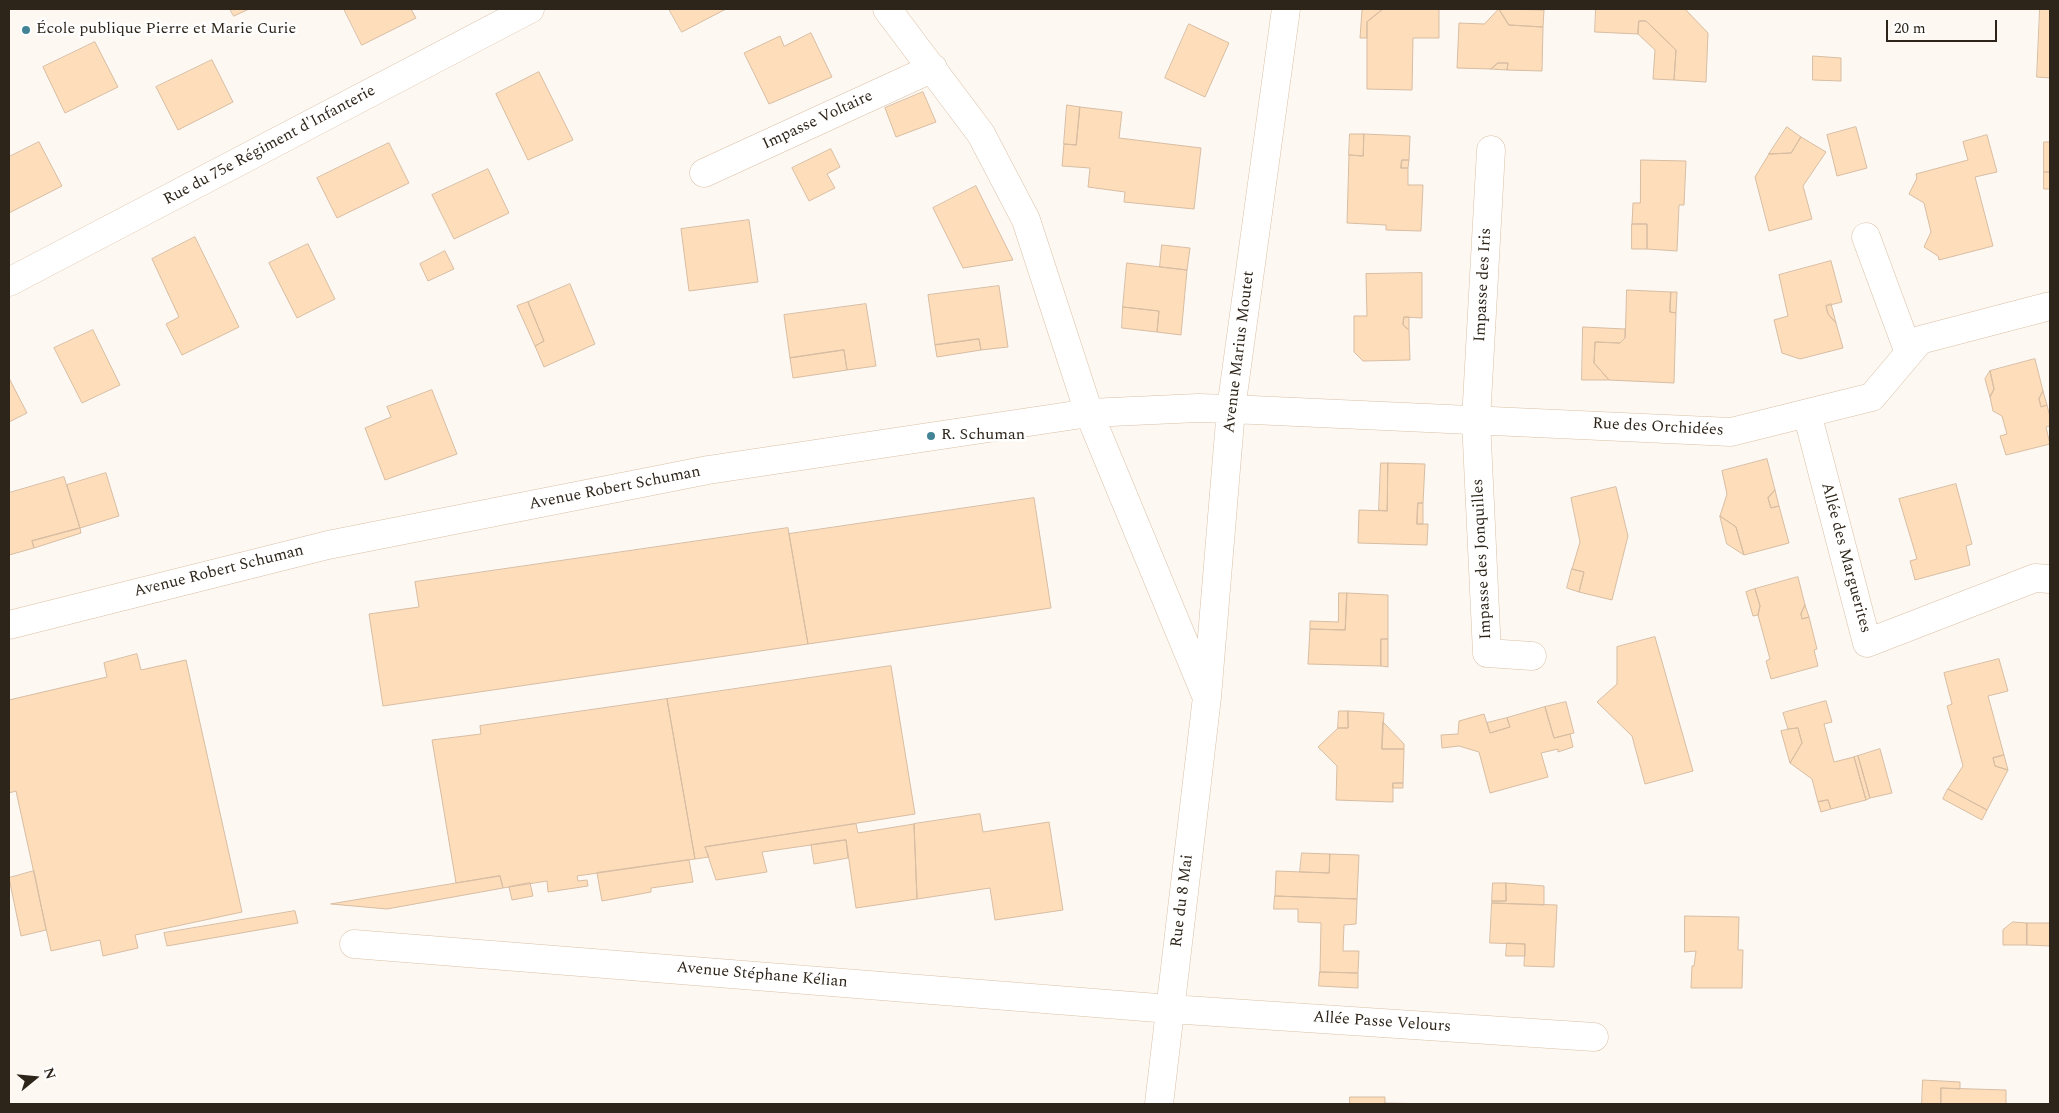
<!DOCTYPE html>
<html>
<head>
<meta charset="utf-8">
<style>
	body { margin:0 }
	#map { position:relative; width:2059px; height:1113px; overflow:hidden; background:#fef8f3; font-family:Spectral,serif }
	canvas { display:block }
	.frame { position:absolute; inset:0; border:10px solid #2e251a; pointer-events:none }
	.north { position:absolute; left:10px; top:1053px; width:50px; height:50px; -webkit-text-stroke:4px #fff; paint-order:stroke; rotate:73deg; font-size:14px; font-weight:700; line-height:20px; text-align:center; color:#2e251a }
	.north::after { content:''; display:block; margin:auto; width:18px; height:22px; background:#2e251a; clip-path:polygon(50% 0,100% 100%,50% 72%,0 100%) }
	.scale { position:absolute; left:1886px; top:20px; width:111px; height:22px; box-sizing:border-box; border:2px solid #2e251a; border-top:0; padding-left:6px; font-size:15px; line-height:18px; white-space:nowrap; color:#2e251a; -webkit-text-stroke:4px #fff; paint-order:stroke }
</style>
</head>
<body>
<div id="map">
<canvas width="2059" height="1113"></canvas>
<div class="frame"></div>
<div class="north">N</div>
<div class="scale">20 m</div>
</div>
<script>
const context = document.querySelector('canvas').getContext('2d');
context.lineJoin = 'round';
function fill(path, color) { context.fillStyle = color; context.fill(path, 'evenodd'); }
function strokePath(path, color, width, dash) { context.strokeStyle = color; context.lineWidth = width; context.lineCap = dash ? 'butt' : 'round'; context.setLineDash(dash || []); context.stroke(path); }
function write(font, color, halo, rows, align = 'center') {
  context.font = font + ' Spectral,serif'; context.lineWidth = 5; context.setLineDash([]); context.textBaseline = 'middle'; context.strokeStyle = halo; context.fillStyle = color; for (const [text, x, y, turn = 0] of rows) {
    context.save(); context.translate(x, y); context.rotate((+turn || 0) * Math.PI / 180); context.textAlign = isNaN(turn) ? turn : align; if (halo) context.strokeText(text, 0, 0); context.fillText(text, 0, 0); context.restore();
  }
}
const building = new Path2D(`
	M230,9H249L234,16Z
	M344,9H411L416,18L362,45Z
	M669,9H726L682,32Z
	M1363,9H1383L1367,22V38H1360L1362,10Z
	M1383,9H1439V38H1413L1412,90L1367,89V22Z
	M1499,9L1509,25L1543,27L1542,71L1507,70L1508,63H1498L1491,69L1457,68L1459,23L1484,24Z
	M1499,9L1544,10L1543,27L1509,25Z
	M1596,9H1685L1708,33L1706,82L1674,80L1676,50L1646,21H1639L1638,34L1595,32Z
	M2040,9H2050V78L2037,77Z
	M1639,21H1646L1676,50L1674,80L1653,79L1655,50L1638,34Z
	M1189,24L1229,43L1205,97L1165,78Z
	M811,33L832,77L769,104L744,53L780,36L784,46Z
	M95,42L118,87L65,113L43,67Z
	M1813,56L1841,58V81L1813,80Z
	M212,60L233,102L178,130L156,87Z
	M1498,63H1508L1507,70L1491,69Z
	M539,72L573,140L528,160L496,94Z
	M923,92L936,122L896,137L885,108Z
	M1067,105L1080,107L1076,145L1064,144Z
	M1080,107L1122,112L1119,138L1201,148L1194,209L1124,202L1125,192L1088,187L1090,168L1062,166L1064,144L1076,145Z
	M1787,127L1801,137L1791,153L1769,154Z
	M1856,127L1867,168L1837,176L1827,135Z
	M1350,134H1364L1363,156L1349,155Z
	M1364,134L1410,136L1409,160H1402L1401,168H1408V185H1423L1421,231L1386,230V225L1347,223L1349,155L1363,156Z
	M1987,135L1997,172L1975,177L1993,246L1939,260L1938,256L1924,247L1931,232L1924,203L1909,194L1917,178L1916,174L1968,160L1963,142Z
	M1801,137L1826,152L1803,186L1812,219L1769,231L1755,177L1769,154L1791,153Z
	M39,142L62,186L9,213V157Z
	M2044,142H2050V172H2044Z
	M389,143L409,183L337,218L317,178Z
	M831,149L840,167L827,174L835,188L809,201L792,168Z
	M1402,160H1409L1408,168H1401Z
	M1641,160L1686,161L1684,205H1679L1677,251L1647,249V224H1632L1633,203H1640Z
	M488,169L509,213L454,239L432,195Z
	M2044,172H2050V189H2044Z
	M976,186L1013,260L963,268L933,208Z
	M749,220L758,282L689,291L681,229Z
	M1632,224H1647V249H1632Z
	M195,237L239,327L182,355L166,324L179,317L152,259Z
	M308,244L335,299L297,318L269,263Z
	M1162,245L1190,248L1187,270L1160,267Z
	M445,251L454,269L428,281L420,264Z
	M1831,261L1842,302L1826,306L1828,314L1836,323L1843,348L1800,359L1782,353L1774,320L1788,316L1779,275Z
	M1127,263L1187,270L1181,335L1157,332L1159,311L1123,307Z
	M1422,273V318L1404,317L1403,325L1409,330L1410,360L1363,361L1354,352V316H1367L1366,274Z
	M570,284L595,344L544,367L535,346L544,341L528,302Z
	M999,286L1008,347L981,350L979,339L935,345L928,295Z
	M1627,290L1671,292L1670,312L1676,313L1674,383L1609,380L1594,363L1595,342L1620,343L1625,338Z
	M1671,292H1677L1676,313L1670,312Z
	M528,302L544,341L535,346L517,306Z
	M866,304L876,366L847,370L844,350L790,358L784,315Z
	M1831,304L1836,323L1828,314L1826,306Z
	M1123,307L1159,311L1157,332L1122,328Z
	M1404,317H1409V330L1403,325Z
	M1583,327L1625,329V338L1620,343L1595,342L1594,363L1609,380H1582Z
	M93,330L120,385L82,403L54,348Z
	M979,339L981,350L937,357L935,345Z
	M844,350L847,370L793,378L790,358Z
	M2035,359L2043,391L2039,399L2041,407L2047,405L2050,417V426L2046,427L2050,444L2006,455L2000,436L2007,434L2002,416L1993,411L1990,397L1994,389L1990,371Z
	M1990,371L1994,389L1990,397L1985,379Z
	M9,378L27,413L9,422Z
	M432,390L457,454L385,480L365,428L391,417L387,407Z
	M2043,391L2047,405L2041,407L2039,399Z
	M1767,459L1775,490L1768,498L1771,508L1779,506L1789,543L1744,555L1736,527L1720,516L1727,494L1722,471Z
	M1381,463H1388L1387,511L1379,510Z
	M1388,463L1425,464L1423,503H1418L1417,524H1428L1427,545L1358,543L1359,510L1387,511Z
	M106,473L119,516L80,528L67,485Z
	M64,477L80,528L32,541L34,548L9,555V493Z
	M1956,484L1972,544L1966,546L1970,565L1915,580L1910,561L1917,559L1899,499Z
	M1616,487L1628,536L1612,600L1579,592L1584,572L1572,569L1580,542L1571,498Z
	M1775,490L1779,506L1771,508L1768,498Z
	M1034,498L1051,608L808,644L789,534Z
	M1418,503H1423V524H1417Z
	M1720,516L1736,527L1744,555L1727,544Z
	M80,528L81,533L34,548L32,541Z
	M788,528L808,644L383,706L369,614L419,607L415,582Z
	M1572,569L1584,572L1579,592L1567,588Z
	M1798,577L1805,605L1801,614L1802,619L1809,617L1817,649L1814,650L1818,666L1771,679L1766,661L1770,659L1758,615L1760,606L1755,589Z
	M1755,589L1760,606L1758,615L1753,616L1746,592Z
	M1339,593H1347L1345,630L1310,629V621L1338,622Z
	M1347,593L1388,595V639H1381V666L1308,664L1310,629L1345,630Z
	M1805,605L1809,617L1802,619L1801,614Z
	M1655,637L1693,771L1645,784L1632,736L1597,702L1617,684V647Z
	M1381,639H1388V667L1381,666Z
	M137,654L141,670L186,660L242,912L135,935L138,948L103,956L100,940L51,951L16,791L9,793V700L107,677L104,663Z
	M1999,659L2008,691L1988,696L2004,755L1993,758L1995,766L2008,770L1987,810L1948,789L1963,766L1947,706L1952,704L1944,673Z
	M891,666L915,814L705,847L709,857L695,859L667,699Z
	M667,699L695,859L577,876L578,881L587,880L588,886L548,892L547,881L503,888L500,876L456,883L432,740L481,734L480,726Z
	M1826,701L1832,722L1824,724L1834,762L1854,757L1866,800L1831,809L1828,800L1818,802L1812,779L1790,763L1802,743L1798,728L1788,729L1783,713Z
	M1566,702L1574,733L1554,738L1545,707Z
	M1545,707L1554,738L1570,734L1573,747L1558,752V749L1541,753L1548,777L1490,793L1479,752L1459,746L1442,748L1441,735L1458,734L1459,721L1484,714L1490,733L1510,727L1507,718Z
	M1339,711H1348V728H1338Z
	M1348,711L1384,713L1382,749H1404L1403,783H1393V802L1336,800L1337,766L1318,747L1338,728H1348Z
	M1507,718L1510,727L1490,733L1487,723Z
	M1383,722L1404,744V749H1382Z
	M1798,728L1802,743L1790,763L1781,731Z
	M1880,749L1892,793L1870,798L1858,756Z
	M2004,755L2008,770L1995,766L1993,758Z
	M1858,756L1870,798L1866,800L1854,757Z
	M1393,783H1403V788H1393Z
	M1948,789L1987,810L1982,820L1943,799Z
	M1828,800L1831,809L1821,812L1818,802Z
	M980,814L983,832L1049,822L1063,910L995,920L990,888L917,899L914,824Z
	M856,824L858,833L914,824L917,899L856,908L846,840L762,852L767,872L716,880L705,847Z
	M846,840L848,858L814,864L811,845Z
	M1302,853L1330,854L1329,873L1300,872Z
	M1330,854L1359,855L1357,899L1275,896L1276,871L1329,873Z
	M689,860L693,882L651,888V892L602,901L597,873Z
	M34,871L46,930L21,936L9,878Z
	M500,876L503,888L387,909L331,904Z
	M530,883L533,896L512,900L509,887Z
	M1493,883H1506V901H1492Z
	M1506,883L1544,886V905L1492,903V901H1506Z
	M1275,896L1357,899L1356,924L1344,925L1343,951H1359L1358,973L1320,972L1321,923L1298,922V909H1274Z
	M1492,903L1557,905L1554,967L1524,966L1525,944L1490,943Z
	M295,911L298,923L167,946L164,933Z
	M1685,916L1739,917L1738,950H1743L1742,988H1691L1692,966H1694L1696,951L1685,952Z
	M2013,922L2027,923V945H2003V930Z
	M2027,923H2050V946L2027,945Z
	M1507,943L1525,944V956H1506Z
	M1320,972L1358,973V988L1319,986Z
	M1923,1080L1960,1082V1089L1941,1088V1104H1922Z
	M1941,1088L2006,1090V1104H1941Z
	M1350,1097H1385V1104H1350Z
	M1385,1103L1432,1104H1385Z`);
const minor = new Path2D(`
	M887,9L981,134L1026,220L1089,413L1205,693
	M1491,150L1476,420L1487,653L1532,656
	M704,173L933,68
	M1866,237L1909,353
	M9,282L530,9
	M1807,413L1867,643L2035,578L2050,579
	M9,625L328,545L708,470L1089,413L1198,408L1231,409L1731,432L1872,397L1920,340L2050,306
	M354,944L1170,1009L1594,1037
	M1159,1104L1207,697L1231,409L1286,9`);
const markers = [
	[26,30,5,"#428396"],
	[931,436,5,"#428396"]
];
const poiNames = [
	["École publique Pierre et Marie Curie",36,30],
	["R. Schuman",941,436]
];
const streetNames = [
	["Impasse Voltaire",818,121,-25],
	["Rue du 75e Régiment d'Infanterie",270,146,-28],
	["Impasse des Iris",1484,285,-87],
	["Avenue Marius Moutet",1240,352,-83],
	["Rue des Orchidées",1658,428,3],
	["Avenue Robert Schuman",615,489,-11],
	["Allée des Marguerites",1845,558,75],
	["Impasse des Jonquilles",1483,559,-93],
	["Avenue Robert Schuman",219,572,-14],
	["Rue du 8 Mai",1183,901,-83],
	["Avenue Stéphane Kélian",762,976,5],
	["Allée Passe Velours",1382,1023,4]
];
fill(building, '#feddba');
strokePath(building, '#d7bda2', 1);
strokePath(minor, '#dac0a5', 29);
strokePath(minor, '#fff', 28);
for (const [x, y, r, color] of markers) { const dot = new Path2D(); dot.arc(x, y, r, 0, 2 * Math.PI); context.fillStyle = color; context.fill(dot); strokePath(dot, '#fff', 2); }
write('16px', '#2e251a', '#fff', poiNames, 'left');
write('16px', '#2e251a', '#fff', streetNames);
</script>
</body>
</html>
